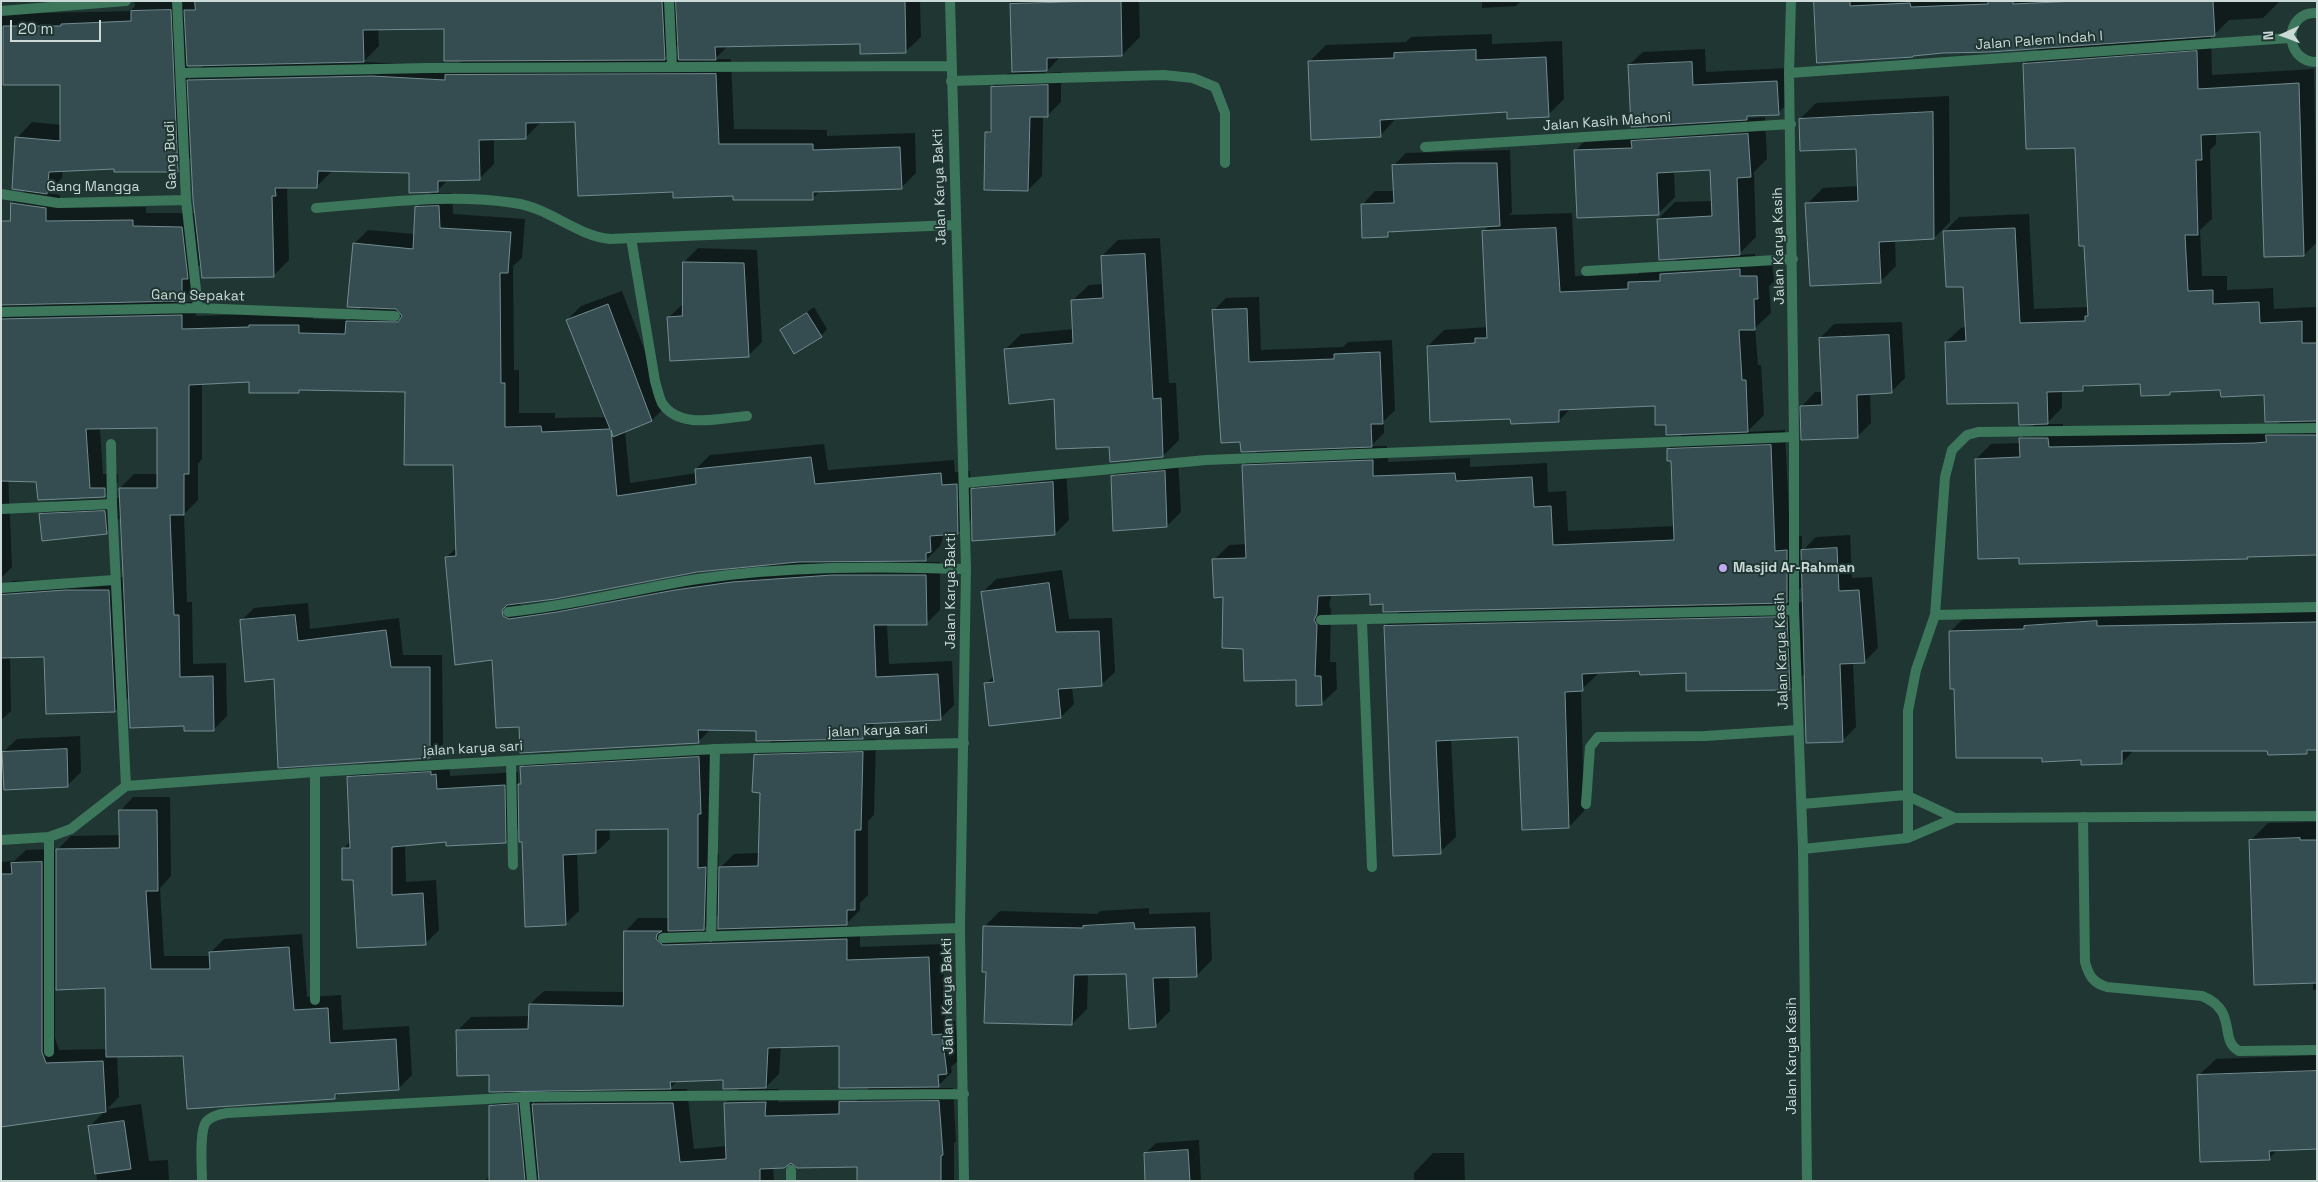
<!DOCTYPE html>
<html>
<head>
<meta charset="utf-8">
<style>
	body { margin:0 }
	#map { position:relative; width:2318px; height:1182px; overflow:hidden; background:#1f3633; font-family:"Space Grotesk",sans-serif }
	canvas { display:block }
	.frame { position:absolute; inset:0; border:2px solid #cbd9d7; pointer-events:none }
	.north { position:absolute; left:2258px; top:10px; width:50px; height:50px; -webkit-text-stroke:4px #1f3633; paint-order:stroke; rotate:268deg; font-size:14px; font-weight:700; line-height:20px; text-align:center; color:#cbd9d7 }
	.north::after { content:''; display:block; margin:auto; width:18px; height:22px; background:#cbd9d7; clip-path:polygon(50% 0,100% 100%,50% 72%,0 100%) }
	.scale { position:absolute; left:10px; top:20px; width:91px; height:22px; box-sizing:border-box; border:2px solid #cbd9d7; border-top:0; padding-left:6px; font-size:15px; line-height:18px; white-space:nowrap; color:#cbd9d7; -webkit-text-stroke:4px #1f3633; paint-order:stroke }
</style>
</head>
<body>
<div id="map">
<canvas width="2318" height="1182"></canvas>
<div class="frame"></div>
<div class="north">N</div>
<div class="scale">20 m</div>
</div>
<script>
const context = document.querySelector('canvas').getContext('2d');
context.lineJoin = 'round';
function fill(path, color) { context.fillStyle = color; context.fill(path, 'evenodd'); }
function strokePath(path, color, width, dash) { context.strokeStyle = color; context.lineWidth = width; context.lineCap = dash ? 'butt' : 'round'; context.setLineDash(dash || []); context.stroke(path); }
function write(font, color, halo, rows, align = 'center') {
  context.font = font + ' "Space Grotesk",sans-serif'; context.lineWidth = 4; context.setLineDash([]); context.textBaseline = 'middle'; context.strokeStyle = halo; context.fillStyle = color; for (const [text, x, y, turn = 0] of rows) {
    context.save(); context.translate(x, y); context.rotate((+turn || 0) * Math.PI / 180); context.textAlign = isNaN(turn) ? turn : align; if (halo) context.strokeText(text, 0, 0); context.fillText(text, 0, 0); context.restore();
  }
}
const shadow = new Path2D(`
	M134,1H920L921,37L905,52L861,43L728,46L715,59H731L734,129L827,130V136L915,133L916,173L901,188L820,191L812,199L674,191L576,120L542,121L526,137L494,138V164L479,179H449L435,193H452L453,214L525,219L522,258L513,266L514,370H519V413H555V418L607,417L567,320L581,306L622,291L666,406L652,420L625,431L630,483L697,473L696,469L710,455L824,444L828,470L954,460L955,472L970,471L971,491L986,476L1066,469L1069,520L1055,534L973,518L958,533L944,534L940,546L924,562H940V610L926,624H887L889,664L952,661L954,705L940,719L876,722L860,740L876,739L874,815L868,821V895L860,903V910L844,926H860V947L943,944L945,1022L955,1021L960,1059L951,1067L952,1072L936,1088H953L956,1141L954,1143V1181H860L855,1102L871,1086L841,1045L781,1046L779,1074L764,1089H779L778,1102L839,1101L836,1152L773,1167L774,1181H485L491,1174V1106L506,1090L491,1074L458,1030L471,1017L530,1016V1004L544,991L625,992V932L638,918H670L669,828H609L610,839L596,852L577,853L579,911L565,924L523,841L520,827L505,842L447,840L405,844L406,882L436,880L439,930L426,943L354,879L343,849L351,841L348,778L362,764L444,759V762L449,761L450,776L518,772V786L522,782V768L535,754L712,744L714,799L711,855L719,854L718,870L734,854L759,853L762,791L756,755L772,740L758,730L711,729L698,742L520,726L493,659L446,558L457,547L454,464L406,391L301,389L298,392L250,380L202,383V459L198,464V500L184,514L187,602H192L193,664L226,663L227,716L214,729L185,725L130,696L115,711L45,655L10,656L11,711L1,720V592L13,581L124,577L121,517L106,532L40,515L54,501L120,498V488L134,474H158V427L100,428L103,474H118V482L104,496L39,499L28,396L5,398L12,567L1,578V293H7L12,203L26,190L17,138L32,122L61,125L62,84H1V14L130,11L135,6ZM445,28L462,60L456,66L363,62L379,46L378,29ZM679,44L680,59H664ZM205,64L189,80L188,65ZM192,156L196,213H146V207L59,208L60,195L47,193L62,178L63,170L115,168L177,171ZM332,171L410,172L433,191L417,207L415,234L368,230L354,244L362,307L349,320L313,319V312L196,316V302H180L195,287V270L201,264L273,276L289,260L287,187L317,186ZM769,564V566L548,603L523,606L516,602L730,567ZM720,913L719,930L701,931ZM724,1079L741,1087L725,1103L727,1146L694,1149L687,1089H669L678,1081ZM531,1090H547L533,1104Z
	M1011,1H1139L1140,37L1122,55L1061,56L1045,73L1061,72V102L1047,116H1043L1042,176L1028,190L987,133L992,127V87L1006,74L1013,73Z
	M1482,1H1521L1516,6L1482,8Z
	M1815,1H2280L2263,18L2229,20L2214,35H2211L2212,75L2314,69L2317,242L2304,255L2261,130L2216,133V144L2210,150L2212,219L2200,230L2202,276H2227V290L2273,288L2274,309L2316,307L2317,556L2250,555L2247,558L2020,556L1976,459L1991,444L2020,443V439L2036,423L2019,401L1946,342L1961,328L1966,327L1964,285L1945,231L1959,217L2029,214L2034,309L2089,307L2077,146L2024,64L2041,47ZM2142,383L2169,394L2173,390L2221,389L2265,394L2282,420L2275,428L2063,433V424H2046L2062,408V390L2083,389L2088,385Z
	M1492,34V44L1562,41L1564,99L1548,115L1508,111L1397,117L1381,135L1309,62L1326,45L1406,42L1411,37Z
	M1705,49L1706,72L1790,68L1792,100L1778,113L1751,115L1747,118L1765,117L1767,159L1754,172L1756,237L1738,255L1755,254L1756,261L1772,260L1774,282L1769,286L1771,313L1755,328L1758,365H1761L1764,415L1747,432L1785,430L1790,536H1802V551L1816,537L1850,535L1852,578L1872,577L1878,648L1864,662L1853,663L1856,727L1843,740L1805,673L1790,689L1687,672L1641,670L1598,672V674L1581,690L1584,811L1569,827L1519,735L1451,739L1456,837L1440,852L1385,626L1401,610L1384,603L1371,593L1332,594L1329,604L1331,610L1330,662H1336L1337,689L1321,704L1297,679L1245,648L1224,596L1214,560L1229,545L1246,544L1243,466L1259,450L1213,311L1226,298L1259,297L1261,350L1343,347L1348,342L1392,340L1395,410L1384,421V433L1371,446H1387L1388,462L1470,458V467L1547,463L1548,492L1566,491L1568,531L1675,526L1672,460L1668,449L1684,433L1667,424L1656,404L1571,408L1559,421L1512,417L1428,346L1444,330L1488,327L1483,232L1489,226L1393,230L1387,236L1363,204L1375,191H1395L1394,165L1406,153L1510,150L1512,212L1509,215L1572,213L1575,276L1638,274L1645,267L1669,266L1678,258L1658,219L1675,202L1713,201L1711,169L1674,171L1675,197L1659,213L1575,151L1592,134L1642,132L1649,125L1629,65L1643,52ZM1803,586V602H1786Z
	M1949,96L1950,222L1934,238L1895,240L1896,266L1880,282L1807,204L1823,188L1859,186L1857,148L1800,119L1816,103Z
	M1160,238L1169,383H1176L1179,440L1163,456L1110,446L1055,398L1005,350L1021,334L1074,329L1073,300L1089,285L1103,284L1102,256L1118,240Z
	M698,248L757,250L762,342L749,355L668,318L683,304L684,262Z
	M814,307L827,329L821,336L781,330Z
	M1902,322L1905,378L1891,392L1870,393L1871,423L1858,436L1802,406L1815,392H1823L1820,338L1834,324Z
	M1178,458L1181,512L1167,526L1112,476L1125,463Z
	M1062,570L1069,619L1112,618L1115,672L1101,685L1072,687L1074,704L1061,717L986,684L994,676L982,593L996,579Z
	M308,603L310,629L399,618L403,655H442L443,744L430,757L275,678L241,621L254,608Z
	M2317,607V748H2311L2307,753L2269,749H2135L2122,763L2043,757L1955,688L1950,632L1964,618Z
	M80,736L81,772L67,786L3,752L17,739Z
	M133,797H170L171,876L160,888L164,956H210V953L224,939L302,934L307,997L341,995L343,1030L409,1026L412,1075L398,1089L340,1092L335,1098L184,1055L117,1056L119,1097L107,1109L141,1104L149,1161L168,1160L169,1181H80L97,1180L90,1126L105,1111L1,1126V862L14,861L26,850L55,849V852L71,836L120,835V811ZM107,987V1049L59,1050L55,1038V988Z
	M2317,822V990H2313V982L2250,841L2268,823Z
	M1149,908V914L1210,912L1212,960L1196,976H1169L1170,1011L1155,1026L1127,972L1088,974L1087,1009L1072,1024L987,970L984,927L1000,911L1097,914L1100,911Z
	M2317,1055V1148L2278,1149L2269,1159L2198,1076L2216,1059Z
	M1199,1140L1201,1181H1146L1145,1154L1156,1143Z
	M1433,1153H1464L1465,1181H1414V1173Z`);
const building = new Path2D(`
	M195,1H662L665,60L444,61V29L363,30L364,62L187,66L184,10H195Z
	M676,1H905L906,53L860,54V44L715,47L716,60H679Z
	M1121,1L1122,56L1047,58V71L1012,72L1010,4Z
	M1814,1H1850V6L1910,3L1911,7L1988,4V1H2013V4L2078,1H2213L2215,36L1990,52L1943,53L1913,56V57L1817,63Z
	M171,10L178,172H114V169L49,172L47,194L12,189L15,137L60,141V85H3V26H61V24L131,21V11Z
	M1476,50V60L1546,57L1549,117L1507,119V112L1380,120L1381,137L1311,140L1308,61L1394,58V53Z
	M2197,51L2198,89L2299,83L2304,256L2264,257L2260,132L2201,135L2202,160H2196L2198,235H2185L2188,291L2213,290V304L2259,302L2260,323L2302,321V343H2317V421L2265,422L2264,395L2221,397L2220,390L2170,392V395L2141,396L2140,384L2083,386V391L2047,392L2048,424L2019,425L2018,403L1947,404L1945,342L1966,341L1963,287H1946L1943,231L2015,228L2020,323L2085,321V316H2088L2084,246H2079L2075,148L2026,149L2023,64Z
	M1692,62L1693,85L1777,81L1779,115L1747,116V120L1631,127L1628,65Z
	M716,74L719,144H813V150L900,147L902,189L813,192V200H733V196L673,198V192L578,196L575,122L526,123V139L479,140L480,180L438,181V192L409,193V173L318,171L317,188H275L276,196H272L274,277L202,278L193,199L187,80L372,76L445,80V75Z
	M1048,85V117H1030L1028,191L984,190L985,132H991V87Z
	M1933,112L1934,239L1879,242L1881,283L1810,286L1805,203L1858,201L1856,149L1800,151L1799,119Z
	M1748,134L1751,177L1737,178L1740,255L1659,260L1657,219L1712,216L1710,170L1657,173L1659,215L1577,218L1574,150L1632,148L1631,141Z
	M1456,163H1497L1500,226L1388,232V237L1362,238L1361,204L1394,203L1392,165Z
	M11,203L46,208V221L133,220V226L182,227L188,279H182V301L1,305V221H10Z
	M439,206L440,228L511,232L508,273H500L501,383H505V427L541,426L542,432L610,429L566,320L608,304L652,421L613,437L611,430L617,496L696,484L695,469L811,457L815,484L941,473L942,485L957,484L958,534L930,536L931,552L926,553V561L798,562L697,572L555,599L507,605L502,610L503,616L509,619L557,612L675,590L732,582L832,575H926L927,625H874L876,677L938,674L941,720L863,724V739L756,741V731L698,730L699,743L520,753L519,727L496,728L492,660L455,665L445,557L456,556L453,465H404L405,392L299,390V393H249V382L189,385V474H184V515H170L174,615H179L180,677L213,676L214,731H184V726L130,728L119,488H157V428L86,429L90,488H105V497L38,500L36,482L1,481V319L182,315V329L249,327V325H299V333L345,334L346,321L398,322L402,316L396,309L347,307L353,243L413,249L415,207Z
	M1556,228L1560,292L1628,289V282L1660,281V274L1740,269V276H1757L1758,299H1754L1755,330H1739L1742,380H1746L1748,432L1666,435V425H1655V406L1559,410V422L1511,424L1510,419L1430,422L1427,346L1475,343V338H1487L1482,231Z
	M1145,254L1153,399L1161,398L1163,457L1110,462L1109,447L1056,449L1054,399L1009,404L1004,349L1073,343L1071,300L1103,298L1101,256Z
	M683,262L744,263L749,357L670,361L667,317L682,316Z
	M1247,309L1249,362L1334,359V354L1380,352L1383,424H1371L1372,447L1241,452L1240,442L1221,443L1212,310Z
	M807,313L822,337L794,354L780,330Z
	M1889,335L1892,393L1857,395L1858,438L1801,440L1800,406L1822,405L1819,338Z
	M2266,435H2317V555L2247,557L2248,559L2019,564V558L1978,559L1975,459L2020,457L2019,438H2048L2049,447L2255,443L2266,442Z
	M1771,445L1775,551L1787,550V603L1383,612V604L1370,605V594L1318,596L1317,614L1314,620L1317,625L1315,676H1321L1322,705L1296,706V680L1244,681L1243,649L1222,648L1223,597L1214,598L1212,559L1246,558L1242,465L1373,460V476L1455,473L1456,481L1532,477L1534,507L1551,506L1553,545L1674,540L1671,461H1667V449Z
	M1165,471L1167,527L1113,531L1111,476Z
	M1053,482L1055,535L972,541L971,489Z
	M105,511L107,534L42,541L39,514Z
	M1837,548L1839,591L1859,590L1865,663L1840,664L1843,742L1806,743L1801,550Z
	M1049,583L1056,632L1099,631L1102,686L1058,689L1061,718L989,726L984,683L994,682L981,592Z
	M66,590H109L115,712L46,714L44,657L1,658V595Z
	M295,615L298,641L386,630L391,667H430V758L278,768L274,679L245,682L240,620Z
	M1787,617L1790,690L1686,691V673L1640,675L1639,671L1582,674L1583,691L1565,692L1569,828L1522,830L1518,737L1436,741L1441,854L1393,856L1384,626Z
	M2097,621V626L2317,622V750H2307V754L2268,755L2267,751H2122V764L2081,765V760L2042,762V758H1956L1954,689H1950L1949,631L2024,629V626Z
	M67,749L68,787L4,790L2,752Z
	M863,752L861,830H855V910H847V925L718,929L719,867L758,866L760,793L752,792L754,755Z
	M699,757L701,814H698V868L706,867L704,930L668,931V829L596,830V853L563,855L566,925L525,927L522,842H519L518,784H521L520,767Z
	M431,772V775L436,774L437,789L505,785L506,843L446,846V842L392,847V895L423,893L426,945L357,948L353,880H342V848H350L347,777Z
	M119,810H157L158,891H146L151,969H210L209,952L289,947L294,1010L328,1008L330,1043L396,1039L399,1090L335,1094V1099L187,1109L183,1056L106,1057L105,988L56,990V849L119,848Z
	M2300,838V840H2317V983L2254,985L2249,840Z
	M42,862V1052L46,1063L103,1061L106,1112L1,1127V874H12L11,863Z
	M1134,923L1135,929L1195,927L1197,977L1153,978L1156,1027L1129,1029L1126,974L1074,975L1072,1025L984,1023L986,972H982L983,926L1083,928V926Z
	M624,931H662L657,934L656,939L663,945L847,939V960L929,957L932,1035L942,1034L947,1074L938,1075L939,1087L839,1088V1046L768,1048L766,1088L723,1089V1080L670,1082L671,1089L489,1092V1075L457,1076L456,1030L528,1029L529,1004L623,1006Z
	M2317,1071V1149L2269,1151L2270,1160L2200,1162L2197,1075Z
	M939,1101L943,1155L941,1156V1181H857V1167L797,1168L791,1163L784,1168L760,1169V1181H539L532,1104L673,1103L680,1162L726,1159L724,1103L766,1102L765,1116L839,1114V1102Z
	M518,1104L525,1181H489V1106Z
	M124,1121L131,1169L95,1174L88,1126Z
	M1188,1150L1190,1181H1145L1144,1153Z`);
const lane = new Path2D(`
	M951,81L1164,75L1193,78L1215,87L1225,113V163
	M631,238L655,381C657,388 659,397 662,403C679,430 721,418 747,416
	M1586,271L1793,259
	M1362,621L1372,867
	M511,761L513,865
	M315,772V1000
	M1586,804L1590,747L1598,737L1705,736L1798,730`);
const street = new Path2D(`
	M177,1L186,200L198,308
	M669,1L672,67
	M950,1L966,569L960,928L964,1181
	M1791,1L1789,73L1794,437V610L1803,849L1807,1181
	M1,11L126,1
	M2317,13C2283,11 2283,62 2317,62
	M182,73L428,68L951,66
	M1789,73L2290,38
	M1425,147L1791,124
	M1,194L58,203L186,200
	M316,208C382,203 449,193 514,203C551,208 574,235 610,239L955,225
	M1,312L198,308L395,316
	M111,444L112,504
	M965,483L1206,460L1794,437
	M1,509L112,504L126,786
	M1,588L114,580
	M508,612C572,606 634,589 698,579C787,566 877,566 966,569
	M1935,615L2317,607
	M1321,620L1794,610
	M1802,804L1906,795L1955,818
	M2083,817L2085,962C2089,976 2093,983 2107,987L2202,996C2239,1011 2218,1040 2239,1051L2317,1050
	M49,837V1052
	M1908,838V711L1916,670L1935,615L1945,477L1952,450L1967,435L1978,432L2317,428
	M1,840L49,837L71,829L126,786L315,772L715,749L964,743
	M1803,849L1908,838L1955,818L2317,816
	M711,937L715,749
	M663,938L960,928
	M524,1097L964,1094
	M791,1170V1181
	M202,1181C202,1168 199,1132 206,1122C211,1116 220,1114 227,1113L524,1097L532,1181`);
const markers = [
	[1723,568,5,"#c4a7f1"]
];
const streetNames = [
	["Jalan Palem Indah I",2039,41,-4],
	["Jalan Kasih Mahoni",1607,122,-4],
	["Gang Budi",171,155,-92],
	["Gang Mangga",93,187],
	["Jalan Karya Bakti",940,187,-92],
	["Jalan Karya Kasih",1779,246,-91],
	["Gang Sepakat",198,296,1],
	["Jalan Karya Bakti",951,591,-90],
	["Jalan Karya Kasih",1782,651,-92],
	["jalan karya sari",878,731,-2],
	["jalan karya sari",473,749,-3],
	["Jalan Karya Bakti",948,996,-91],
	["Jalan Karya Kasih",1792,1056,-90]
];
const poiNames = [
	["Masjid Ar-Rahman",1733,568]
];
fill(shadow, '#0007');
fill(building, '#354d51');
strokePath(building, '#728c91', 1);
strokePath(lane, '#3c765b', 10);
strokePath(street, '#3c765b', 10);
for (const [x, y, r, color] of markers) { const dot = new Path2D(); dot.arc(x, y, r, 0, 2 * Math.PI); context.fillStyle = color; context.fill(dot); strokePath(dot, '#1f3633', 2); }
write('14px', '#cbd9d7', '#1f3633', streetNames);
write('bold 14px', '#cbd9d7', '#1f3633', poiNames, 'left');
</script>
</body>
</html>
